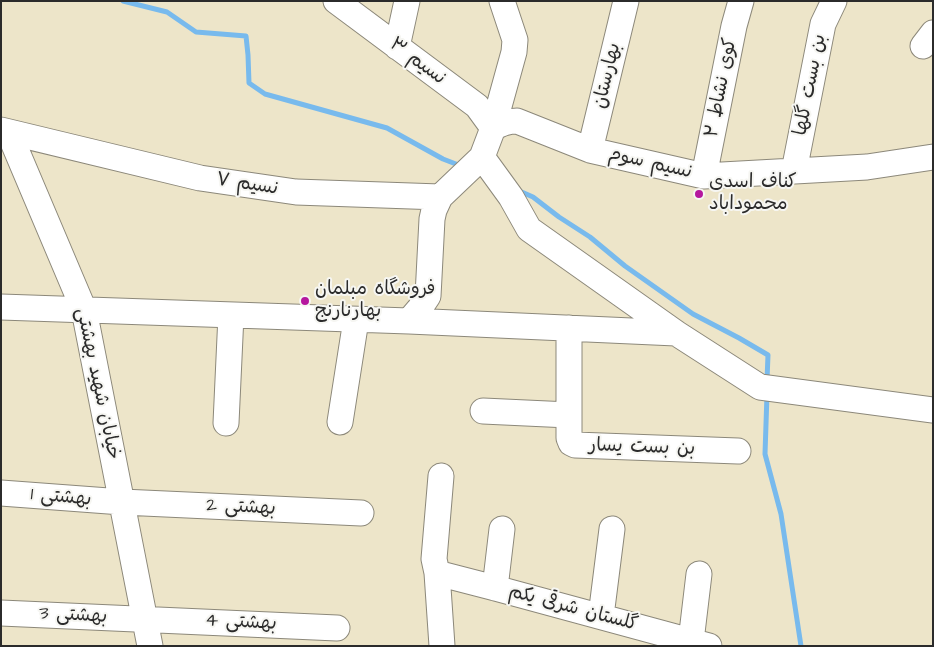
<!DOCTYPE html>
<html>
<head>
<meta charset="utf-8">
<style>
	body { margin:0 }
	#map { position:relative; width:934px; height:647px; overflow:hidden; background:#ede5c9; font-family:"Architects Daughter",sans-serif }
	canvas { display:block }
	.frame { position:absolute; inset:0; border:2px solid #2b2b2b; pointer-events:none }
</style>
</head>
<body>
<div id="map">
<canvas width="934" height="647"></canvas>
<div class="frame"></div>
</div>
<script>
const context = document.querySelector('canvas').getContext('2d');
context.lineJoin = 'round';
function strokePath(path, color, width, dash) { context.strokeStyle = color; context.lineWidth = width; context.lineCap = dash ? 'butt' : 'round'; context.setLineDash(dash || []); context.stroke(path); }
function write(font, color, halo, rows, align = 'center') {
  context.font = font + ' "Architects Daughter","Playpen Sans Arabic",sans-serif'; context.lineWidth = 4; context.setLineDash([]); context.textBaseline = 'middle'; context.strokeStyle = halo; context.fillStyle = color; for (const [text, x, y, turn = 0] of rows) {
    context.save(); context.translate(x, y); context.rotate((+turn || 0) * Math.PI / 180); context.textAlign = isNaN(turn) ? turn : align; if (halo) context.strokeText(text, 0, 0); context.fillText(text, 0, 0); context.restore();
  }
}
const stream = new Path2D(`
	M123,1L167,12L196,32L246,36L248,55L249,83L265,94L387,128L443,159L461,166
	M517,190L533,197L559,217L590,237L625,266L693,314L739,338L768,355L767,380
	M767,394L765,454L781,514L801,646`);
const minor = new Path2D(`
	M336,1L477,106L493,128
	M923,46L933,33
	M397,47L407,1
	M493,128C501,124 507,121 517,121L590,150L704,176L867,167L933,157
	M1,130L200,178L296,192L440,197
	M9,133L84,310L150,646
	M590,150L626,1
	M482,157L511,197L529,229L676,333L760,387L933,410
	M794,171L823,24L834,1
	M704,176L734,26L741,1
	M1,307L409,321L676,333
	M409,321L420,308L428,296L432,219L434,210L440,197L482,157L493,128L514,52L515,40L502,1
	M569,328V438L571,443L575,445L738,451
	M483,411L569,415
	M340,422L356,320
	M226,423L231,315
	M441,476L434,559L437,573L442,646
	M1,493L122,502L361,513
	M437,573L495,588L709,646
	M495,588L502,529
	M1,613L337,628
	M601,616L612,529
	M691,641L699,574`);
const markers = [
	[699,194,5,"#b5179e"],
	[305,301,5,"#b5179e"]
];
const streetNames = [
	["نسیم ۳",417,62,37],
	["بهارستان",608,76,-77],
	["بن بست گلها",811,85,-79],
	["کوی نشاط ۲",722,88,-79],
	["نسیم سوم",650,164,13],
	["نسیم ۷",247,185,9],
	["خیابان شهید بهشتی",97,384,78],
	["بن بست یسار",642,448,2],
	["بهشتی 1",61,498,5],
	["بهشتی 2",241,508,3],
	["گلستان شرقی یکم",573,609,15],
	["بهشتی 3",73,616,3],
	["بهشتی 4",241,623,3]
];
const poiNames = [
	["کناف اسدی",709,183],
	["محموداباد",709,205],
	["فروشگاه مبلمان",315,290],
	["بهارنارنج",315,312]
];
strokePath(stream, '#78baed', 5);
strokePath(minor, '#8c887a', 27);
strokePath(minor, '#fff', 25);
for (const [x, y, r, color] of markers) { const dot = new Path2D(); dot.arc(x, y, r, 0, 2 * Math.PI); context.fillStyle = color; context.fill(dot); strokePath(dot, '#f6f6f2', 2); }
write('19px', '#2b2b2b', '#f6f6f2', streetNames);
write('19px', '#2b2b2b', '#f6f6f2', poiNames, 'left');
</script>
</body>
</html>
